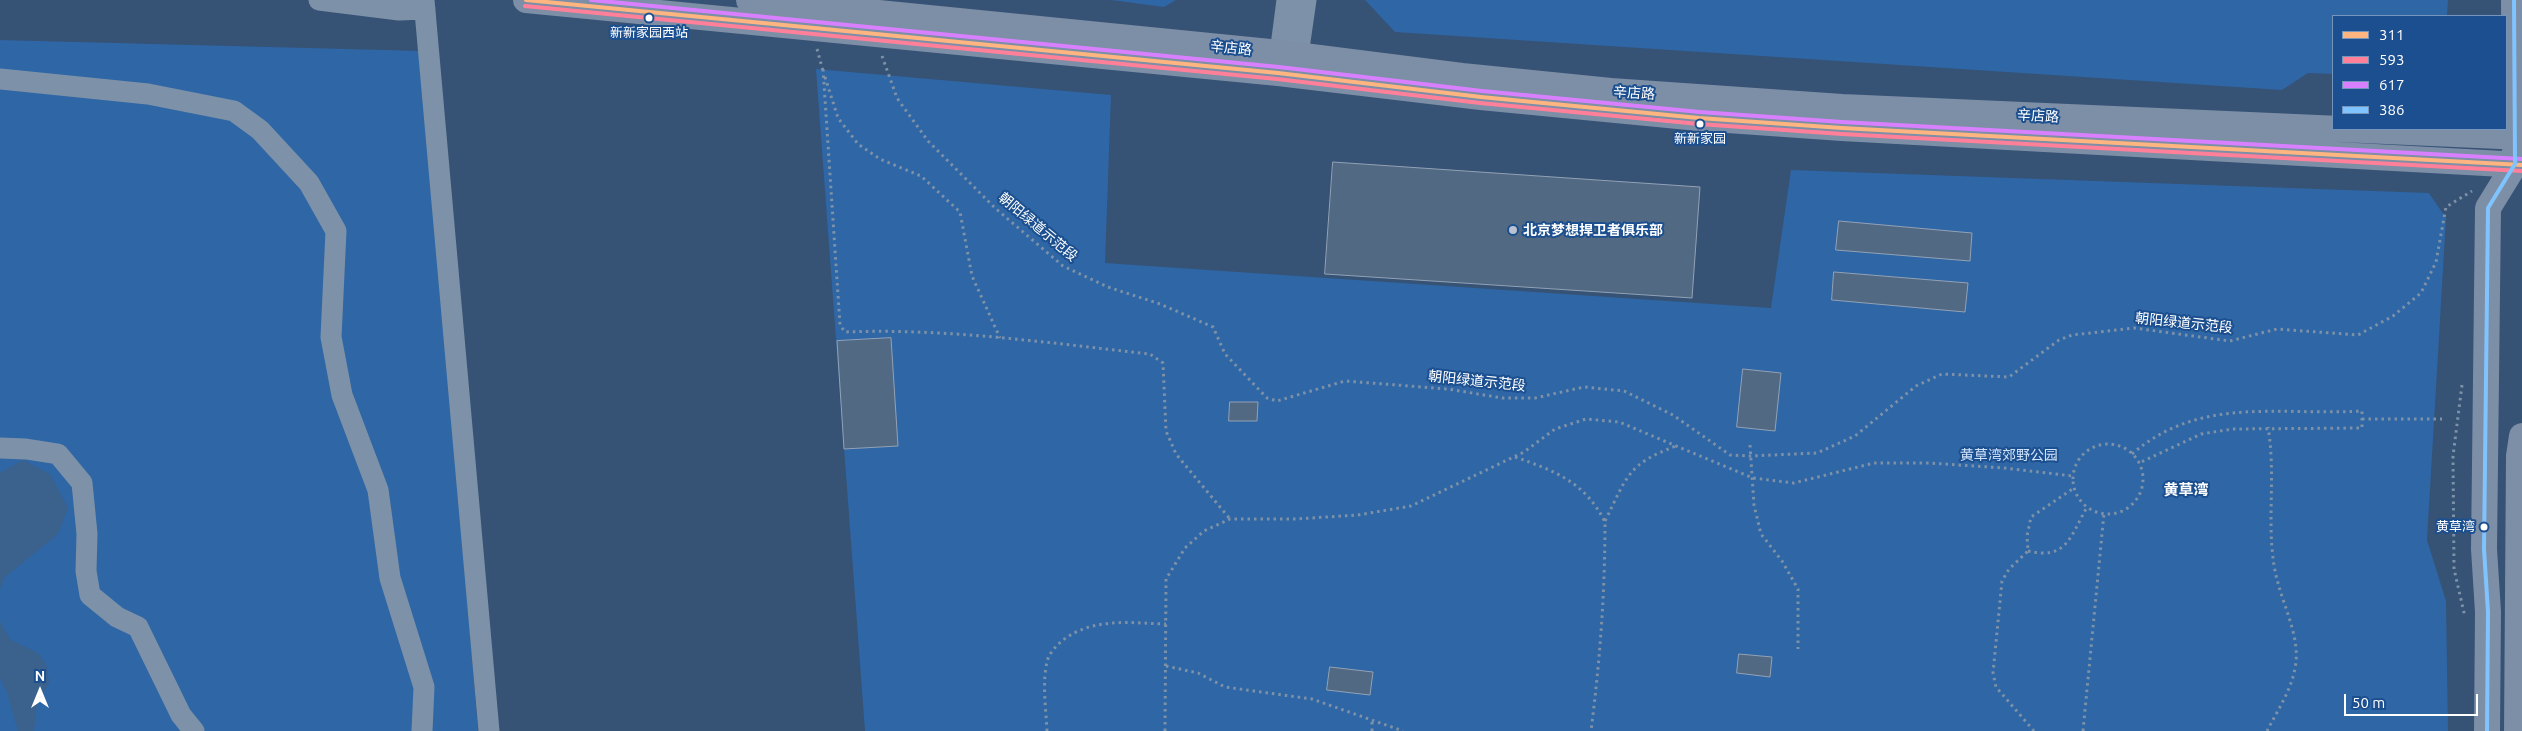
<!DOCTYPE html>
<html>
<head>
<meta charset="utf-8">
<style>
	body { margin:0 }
	#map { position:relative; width:2522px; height:731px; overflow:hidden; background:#365274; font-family:Ubuntu,sans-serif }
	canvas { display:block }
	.legend { position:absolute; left:2332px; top:15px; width:175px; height:115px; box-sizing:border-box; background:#1b4f8f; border:1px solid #7695bc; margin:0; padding:6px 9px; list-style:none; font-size:15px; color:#fff }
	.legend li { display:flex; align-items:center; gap:10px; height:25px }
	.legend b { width:25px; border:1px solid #7695bc }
	.north { position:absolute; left:15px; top:666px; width:50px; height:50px; -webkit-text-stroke:4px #1b4f8f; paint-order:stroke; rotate:0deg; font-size:14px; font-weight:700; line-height:20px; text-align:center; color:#fff }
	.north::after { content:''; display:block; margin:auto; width:18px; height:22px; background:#fff; clip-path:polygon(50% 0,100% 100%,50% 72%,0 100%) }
	.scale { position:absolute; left:2344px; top:694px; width:134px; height:22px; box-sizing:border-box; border:2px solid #fff; border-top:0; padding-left:6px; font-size:15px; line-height:18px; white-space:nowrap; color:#fff; -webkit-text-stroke:4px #1b4f8f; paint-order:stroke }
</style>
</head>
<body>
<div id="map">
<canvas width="2522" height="731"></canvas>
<ul class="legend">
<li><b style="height:6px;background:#ffb580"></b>311</li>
<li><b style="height:6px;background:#ff8098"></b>593</li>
<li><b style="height:6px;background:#d880ff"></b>617</li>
<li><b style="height:6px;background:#80c4ff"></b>386</li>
</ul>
<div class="north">N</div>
<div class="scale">50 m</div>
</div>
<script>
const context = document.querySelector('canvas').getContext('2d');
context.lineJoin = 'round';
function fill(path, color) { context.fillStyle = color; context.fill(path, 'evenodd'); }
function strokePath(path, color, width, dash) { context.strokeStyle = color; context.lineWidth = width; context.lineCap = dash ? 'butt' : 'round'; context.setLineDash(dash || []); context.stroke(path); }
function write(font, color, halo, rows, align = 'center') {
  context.font = font + ' Ubuntu,"Noto Sans SC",sans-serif'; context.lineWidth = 4; context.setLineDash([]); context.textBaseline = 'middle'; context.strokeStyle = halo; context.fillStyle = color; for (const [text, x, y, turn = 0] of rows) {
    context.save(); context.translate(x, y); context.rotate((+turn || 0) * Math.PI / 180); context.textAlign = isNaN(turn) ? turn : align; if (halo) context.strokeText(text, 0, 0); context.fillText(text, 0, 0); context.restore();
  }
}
const green = new Path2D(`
	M1111,0H1176L1164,7Z
	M1365,0H2448L2447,16H2333V74L2308,73L2282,90L1395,32Z
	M0,40L423,51L478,731H0Z
	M816,69L1111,95L1105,263L1771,308L1791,170L2429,193L2446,218L2427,540L2446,601L2448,731H865Z`);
const water = new Path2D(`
	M23,460L50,474L68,508L58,534L5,577L0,589V473Z
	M0,622L11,640L38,653L46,664L49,682L37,704L34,731H18L7,692L0,678Z`);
const building = new Path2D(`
	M1333,162L1700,187L1692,298L1325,274Z
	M1839,221L1972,233L1970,261L1836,250Z
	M1834,272L1968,283L1965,312L1832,300Z
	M891,338L898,446L844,449L837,341Z
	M1743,369L1781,373L1775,431L1737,427Z
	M1230,402H1258L1257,421H1229Z
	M1739,654L1772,657L1770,677L1737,673Z
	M1330,667L1373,672L1370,695L1327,690Z`);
const path = new Path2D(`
	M817,49L823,71
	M882,56L897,98L928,141L995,208L1063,266L1108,287L1160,304L1213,327L1225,354L1267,398L1277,401L1345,381L1448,389L1502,398H1535L1584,387L1624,391L1673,415L1730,455L1750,456L1817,453L1855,436L1916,386L1942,374L2009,377L2059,340L2072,335L2134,328L2230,341L2277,329L2358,335L2393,316L2421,293L2436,262L2446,207L2472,191
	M823,69L840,325L845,332C947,328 1049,343 1150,354L1163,363L1166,431L1176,454L1230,519
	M825,77L838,118L858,144L880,159L921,176L960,212L972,276L1000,338
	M2462,385L2453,456L2454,569L2465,617
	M2362,419H2442
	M2073 479a35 35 0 1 1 70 0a35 35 0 1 1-70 0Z
	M1750,445L1754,505L1761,534L1782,561L1798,589V649
	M2132,454C2200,395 2280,416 2362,411V428L2233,429L2201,434L2139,463
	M1515,457C1555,471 1585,482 1605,522C1605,593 1600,660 1591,731
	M1605,521C1627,477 1627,464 1676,446
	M2028,551C2067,560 2070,537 2087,507
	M1166,666L1198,673L1225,687L1312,699L1403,731
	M1047,731C1046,709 1042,683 1047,662C1049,653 1056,646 1063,640C1094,617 1130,623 1166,624
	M1165,731L1166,579L1185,548L1204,531L1230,519H1296L1358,515L1411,506L1524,452L1555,429L1586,419L1619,422L1753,478L1794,483L1874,463H1929L2004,468L2072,476
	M1372,731V720
	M2034,731L1996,687L1993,673L2002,581L2009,569L2028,551L2027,536L2031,517L2074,488
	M2083,731L2104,513
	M2267,731C2277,711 2291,691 2295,668C2301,640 2285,610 2278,583C2264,535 2277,479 2268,427`);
const minor = new Path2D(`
	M319,0L399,10L425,9
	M424,0L489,731
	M1278,69L1287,0
	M1296,69L1306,0
	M0,79L148,94L234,111L260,130L309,183L336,231L331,337L342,395L378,490L390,578L424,687L422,731
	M0,448L26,449L58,454L82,483L87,534L86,571L90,595L117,617L138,627L181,715L194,731`);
const major = new Path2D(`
	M526,0L1278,73L1481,97L1699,118L1842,128L2522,165
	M749,0L1280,53L1462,76L1611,91L1842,107L2522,137
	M2487,731L2488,612L2484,549L2488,208L2515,164L2514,0
	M2517,731L2519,456L2522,436`);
const bus1 = new Path2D(`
	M526,0L1278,73L1481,97L1699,118L1842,128L2522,165`);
const bus2 = new Path2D(`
	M525,6L1277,79L1480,103L1699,124L1842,134L2522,171`);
const bus3 = new Path2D(`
	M591,0L1279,67L1482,91L1700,112L1842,122L2522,159`);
const bus4 = new Path2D(`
	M2487,731L2488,612L2484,549L2488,208L2515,164L2514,0`);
const markers = [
	[649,18,4.5,"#fff"],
	[1700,124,4.5,"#fff"],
	[1513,230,5,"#b9c2ce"],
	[2484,527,4.5,"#fff"]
];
const busNames = [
	["新新家园西站",649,33],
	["新新家园",1700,139],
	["黄草湾",2475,527,"right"]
];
const streetNames = [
	["辛店路",1231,48,6],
	["辛店路",1634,93,4],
	["辛店路",2038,116,3],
	["朝阳绿道示范段",1038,227,40],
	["朝阳绿道示范段",2184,323,6],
	["朝阳绿道示范段",1477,381,6]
];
const poiNames = [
	["北京梦想捍卫者俱乐部",1523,230]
];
const parkNames = [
	["黄草湾郊野公园",2009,455]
];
const neighbourhoodNames = [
	["黄草湾",2186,490]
];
fill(green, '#2f66a5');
fill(water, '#3b618d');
fill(building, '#526984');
strokePath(building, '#92a2b6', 1);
strokePath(path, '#7d92a8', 3, [2.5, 4]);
strokePath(minor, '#7d92a8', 21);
strokePath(major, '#7d8ea7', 26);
strokePath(bus1, '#ffb580', 4);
strokePath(bus2, '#ff8098', 4);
strokePath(bus3, '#d880ff', 4);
strokePath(bus4, '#80c4ff', 4);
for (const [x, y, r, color] of markers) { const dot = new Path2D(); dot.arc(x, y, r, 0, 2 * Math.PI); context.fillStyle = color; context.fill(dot); strokePath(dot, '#1b4f8f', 2); }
write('13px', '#fff', '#1b4f8f', busNames);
write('14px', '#fff', '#1b4f8f', streetNames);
write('bold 14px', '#fff', '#1b4f8f', poiNames, 'left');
write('14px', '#cfe3fa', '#1b4f8f', parkNames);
write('bold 15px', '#fff', '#1b4f8f', neighbourhoodNames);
</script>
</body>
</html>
